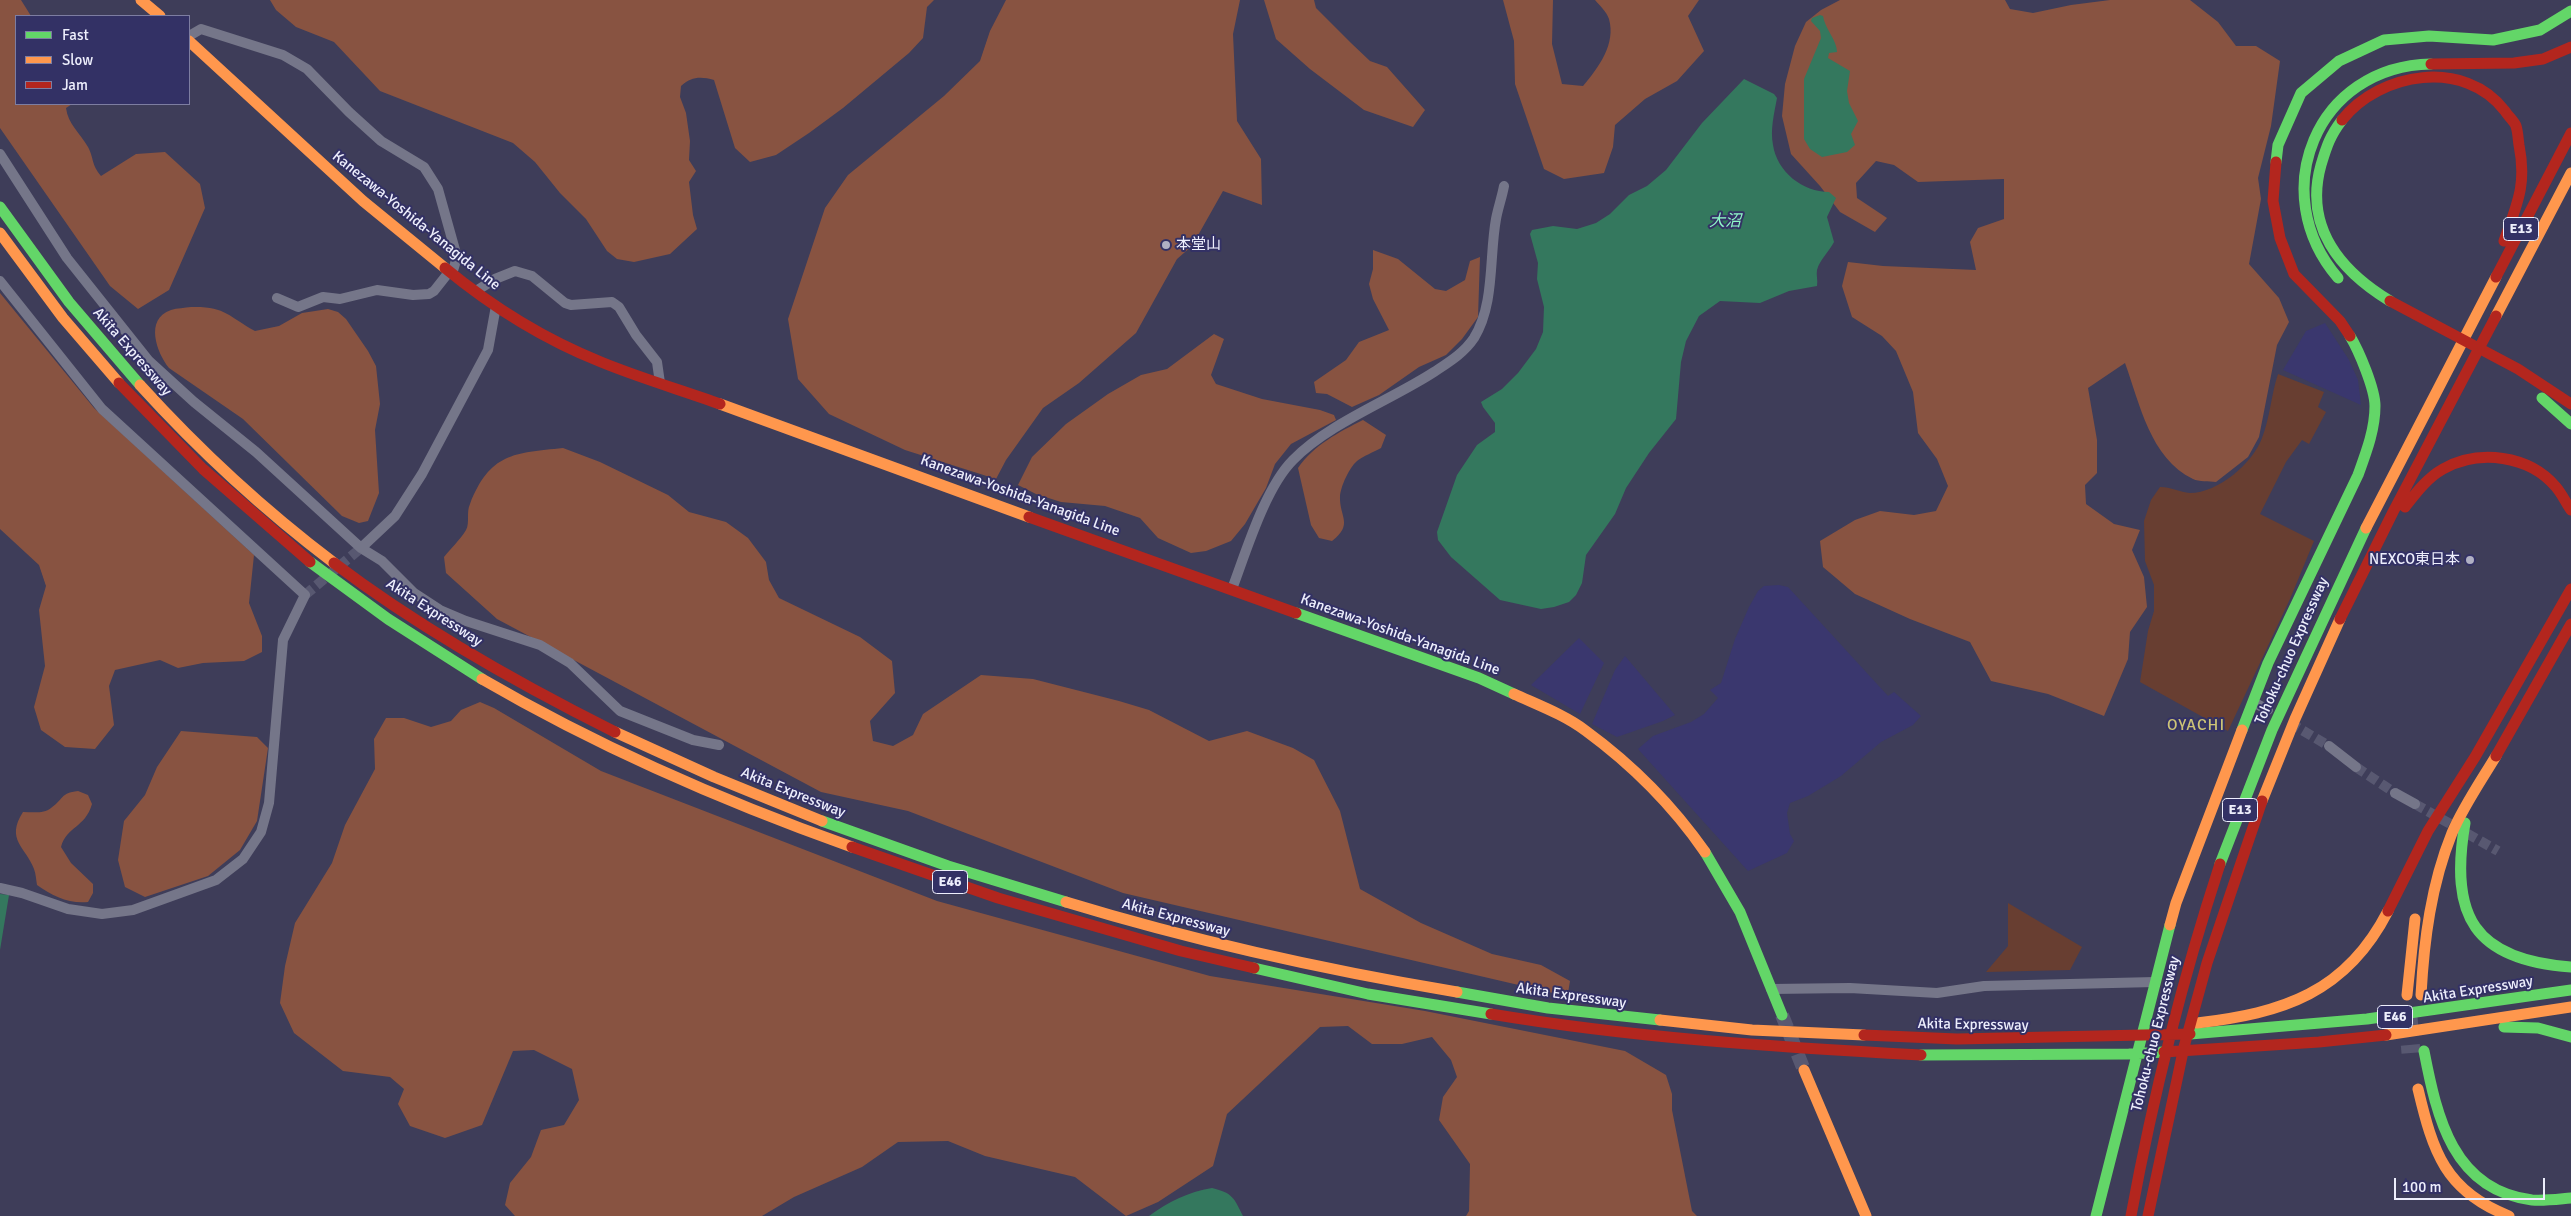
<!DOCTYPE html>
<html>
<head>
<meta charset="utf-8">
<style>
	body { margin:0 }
	#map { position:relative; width:2571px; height:1216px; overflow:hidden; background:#3e3d59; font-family:Signika,sans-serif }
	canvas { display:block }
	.legend { position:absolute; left:15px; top:15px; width:175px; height:90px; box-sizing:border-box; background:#333165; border:1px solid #7d7da1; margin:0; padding:6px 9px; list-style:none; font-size:15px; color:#edeefc }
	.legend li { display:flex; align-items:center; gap:10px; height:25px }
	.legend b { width:25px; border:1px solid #7d7da1 }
	.scale { position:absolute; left:2394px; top:1178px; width:151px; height:22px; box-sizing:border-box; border:2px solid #edeefc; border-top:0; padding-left:6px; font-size:15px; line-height:18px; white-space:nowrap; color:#edeefc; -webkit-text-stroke:4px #333165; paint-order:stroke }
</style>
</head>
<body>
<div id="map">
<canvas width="2571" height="1216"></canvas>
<ul class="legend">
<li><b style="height:6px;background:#63d668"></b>Fast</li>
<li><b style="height:6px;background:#ff974d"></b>Slow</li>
<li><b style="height:6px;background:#b3261e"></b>Jam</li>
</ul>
<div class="scale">100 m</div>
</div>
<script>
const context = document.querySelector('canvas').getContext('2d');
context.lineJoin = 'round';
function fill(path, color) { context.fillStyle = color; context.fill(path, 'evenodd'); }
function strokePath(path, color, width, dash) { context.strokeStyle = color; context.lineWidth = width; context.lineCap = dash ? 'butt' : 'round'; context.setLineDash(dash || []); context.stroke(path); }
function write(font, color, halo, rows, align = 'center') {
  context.font = font + ' Signika,"Noto Sans JP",sans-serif'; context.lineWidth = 4; context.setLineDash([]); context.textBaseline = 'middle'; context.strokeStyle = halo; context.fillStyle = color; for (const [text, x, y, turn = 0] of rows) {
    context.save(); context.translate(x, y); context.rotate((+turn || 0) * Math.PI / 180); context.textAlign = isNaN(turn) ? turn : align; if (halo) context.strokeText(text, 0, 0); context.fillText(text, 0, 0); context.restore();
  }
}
const built = new Path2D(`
	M2325,323L2349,360L2358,380L2361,405L2283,370L2306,331Z
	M1779,585L1788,587L1888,696L1894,692L1921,716L1913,725L1881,742L1841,776L1808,796L1790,803L1787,813L1790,834L1794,841L1787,853L1748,871L1638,749L1653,736L1691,722L1704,714L1718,698L1710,690L1721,683L1735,639L1749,607L1758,591L1764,586Z
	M1579,638L1604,663L1580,714L1531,685Z
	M1625,656L1675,715L1663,721L1617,737L1592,724L1615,670Z`);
const green = new Path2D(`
	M2278,374L2324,392L2318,407L2326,412L2309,444L2302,440L2286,462L2260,514L2314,541L2290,599L2228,731L2140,682L2148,631L2154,611V585L2145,561L2144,521L2151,500L2160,487C2171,487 2180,492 2190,493C2218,493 2253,463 2262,438C2270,418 2271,395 2278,374Z
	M2008,903L2082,947L2070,970L1986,972L2008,946Z`);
const forest = new Path2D(`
	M0,0H21L31,16H16V104H72L66,108C68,124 80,133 88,147C94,158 91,164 101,176L136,154L165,152L200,184L205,208L169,290L138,309L110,286L0,128Z
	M270,0H934L927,7L923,38L909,53L843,108L809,133L776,155L750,162L735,148L714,80C700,76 691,77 681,86L680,97L686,113L690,141L689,160L696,171L689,182L693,215L697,229L670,254L634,262L617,259L607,251L586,219L560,193L535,162L513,143L380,91L334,42L296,27L276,10Z
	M1006,0H1240L1233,34L1237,121L1261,159L1262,205L1223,191L1192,246L1177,259L1136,333L1079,383L1043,408L1006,460L996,479L905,450L829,414L798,379L788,319L825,208L848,175L944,96L980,61L990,31Z
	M1264,0H1314L1316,8L1351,43L1370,61L1387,67L1425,110L1413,127L1364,110L1310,69L1276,39Z
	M1503,0H1553L1552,44L1562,84L1583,86C1599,67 1616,44 1609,19C1607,12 1599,5 1595,0H1699L1688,16L1704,51L1677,81L1645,99L1615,125L1613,147L1604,173L1564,179L1544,169L1515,84L1514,41Z
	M1840,0H2005L2010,9L2033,13L2071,5L2110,0H2190L2218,22L2236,46H2256L2280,61L2271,126L2258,178L2261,199L2249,264L2279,298L2289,322L2277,345L2259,437L2248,457L2216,482C2209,481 2199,482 2193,479C2150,458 2140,404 2125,363L2088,388L2097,440V473L2085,485L2086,504L2114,524L2140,530L2132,550L2144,577L2147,607L2130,632L2128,659L2104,716L2048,694L1991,681L1970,642L1910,619L1855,594L1823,567L1820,541L1855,520L1880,511L1914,515L1936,511L1948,486L1937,459L1918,433L1913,392L1896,351L1882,336L1852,317L1842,286L1848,262L1883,266L1976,270L1970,242L1978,228L2004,219V179L1918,182L1894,165L1876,161L1856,183L1857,198L1887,218L1875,232L1840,212L1820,186L1791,154L1782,116L1785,84L1795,46L1806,22L1821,10Z
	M1373,250L1398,259L1435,289L1446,291L1465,280L1470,261L1480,257L1478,317L1462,339L1446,355L1419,367L1379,395L1352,407L1327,394L1316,393L1314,382L1346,360L1359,342L1389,330L1373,299L1369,284L1373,269Z
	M0,293L94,408L254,555L249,603L262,636V652L244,661L203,663L178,668L160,660L115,670L109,686L114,725L95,749L65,747L41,730L34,707L45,666L39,610L46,586L39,565L0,529Z
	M191,307C225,306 228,316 255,331L279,326L302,313L328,309L338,312L346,319L368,351L376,366L380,404L375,430L379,493L368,521L359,523L342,516L243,419L169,368C157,353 144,319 171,310C177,308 185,308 191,307Z
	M1214,334L1224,339L1211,375L1216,384L1262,399L1320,410L1334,415L1336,420L1291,444L1275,464L1266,488L1245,524L1231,541L1206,551L1191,553L1158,538L1140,518L1105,506L1061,502L1036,494L1018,485L1032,457L1066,424L1108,394L1141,375L1167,369Z
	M1363,420L1386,435L1381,448C1374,452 1363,456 1357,461C1349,468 1341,486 1340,496C1339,517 1354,524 1332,541L1319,538L1311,525L1298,468C1314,445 1339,432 1363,420Z
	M563,448L600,462L668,495L689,512L726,522L748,538L766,562L769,580L779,598L860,637L892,661L895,693L870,721L873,741L893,746L913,735L923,714L981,675L1033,679L1119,701L1149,710L1209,741L1247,731L1293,748L1314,760L1340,811L1360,889L1421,923L1492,954L1541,965L1570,981L1568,993H1553L1123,893L908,811L821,792L497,619L446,573L444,557C451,548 460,540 466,530C470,523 466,512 470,504C490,453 514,453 563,448Z
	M480,702L494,708L601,771L937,901L1210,976L1425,1011L1625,1051L1666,1075L1672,1094V1110L1692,1211L1697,1216H1466L1469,1211L1470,1164L1439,1120L1443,1097L1457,1077L1451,1060L1432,1037L1402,1044H1372L1348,1026L1320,1027L1227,1114L1213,1166L1158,1202L1126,1216L1075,1177L985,1156L948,1141L898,1142L862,1167L794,1197L762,1216H515L505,1205L510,1183L531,1157L541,1130L564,1125L579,1100L572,1069L534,1050L513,1051L482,1125L445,1138L410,1126L398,1104L404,1089L390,1077L343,1071L294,1033L280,1003L285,966L295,923L332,863L345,825L375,769L374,739L386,718H404L431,727L451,721L461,710Z
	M181,731L257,737L268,748L257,821L240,850L208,876L145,897L125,887L118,860L124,821L145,795L157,767Z
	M78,791L88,795L92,804C85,828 67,826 61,847L71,863L93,884V893L88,902C69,904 52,896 37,885C36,880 36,874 34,869C26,847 5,840 23,812C32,812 44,814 51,808C64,799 60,793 78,791Z`);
const water = new Path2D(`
	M1820,15L1823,16C1825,29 1837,40 1837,52L1829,53L1828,58L1850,71L1847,91L1849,103L1858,121L1851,134L1855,145L1847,152L1822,157L1810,149L1804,139V79L1821,38L1820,31L1811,21L1812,18Z
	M1744,79L1774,94L1777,98C1774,114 1770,130 1773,145C1777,172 1803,192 1829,192L1836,198L1827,217L1834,242C1829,252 1820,259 1817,270C1816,275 1818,280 1817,286L1789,291L1760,303L1720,301L1699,316L1686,341L1681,362L1676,419L1649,453L1626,488L1615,514L1586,555L1582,583L1576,595L1569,602L1554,607L1541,609L1500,600L1451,557L1438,540L1437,532L1457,475L1477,445L1495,432V423L1483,407L1481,402L1502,389L1518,373L1536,349L1543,332L1544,307L1537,279L1538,263L1530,234L1532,230L1553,226L1577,229L1596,223L1610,214L1629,195L1647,186L1666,170L1702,123Z
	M0,894L9,895L0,950Z
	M1212,1188C1233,1193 1234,1198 1243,1216H1149C1168,1202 1188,1192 1212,1188Z`);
const streetTunnel = new Path2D(`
	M305,595L361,548
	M2290,723L2329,746
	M2356,767L2395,793
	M2415,804L2498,851`);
const secondaryTunnel = new Path2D(`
	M1782,1015L1804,1070`);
const highwayTunnel = new Path2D(`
	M2408,1017L2411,1053`);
const street = new Path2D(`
	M189,36L201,29L283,55L307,69L349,112L381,141L424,167L438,189L457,257L452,274
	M0,154L67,258L149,361L194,402L256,452L361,548L382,561L414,593L440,610L466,621L540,645L570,663L620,711L693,740L719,745
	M0,281L102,409L305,595L283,640L269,803L261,832L243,859L216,880L133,910L102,914L68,909L22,893L0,888
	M476,291L495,279L515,271L532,276L565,303L571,305L612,302L619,307L636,335L657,362L660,383
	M277,298L298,307L323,297L340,299L377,290L413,295L429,294L434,291L449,272
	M361,548L395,516L422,474L488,350L496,306
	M1232,589C1246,552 1265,488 1293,460C1329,423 1391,400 1434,372C1449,362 1464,353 1474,338C1495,304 1489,257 1496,219C1498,208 1502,197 1504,186
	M2253,702L2268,710
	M2329,746L2356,767
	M2395,793L2415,804
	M1771,989L1850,988L1937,993L1984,986L2155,982`);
const fast = new Path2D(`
	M2342,120C2330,136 2327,145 2321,165C2304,226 2339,270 2390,301
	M2276,162L2278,145L2301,93L2339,61L2384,40L2429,36L2493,40L2540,30L2571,11
	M0,207L69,302L140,385
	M2338,278C2265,193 2316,66 2431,64
	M2542,398L2571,424
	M310,562L388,619L482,679
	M1296,613L1479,678L1514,694
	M2242,730L2268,663L2358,475C2366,453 2375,430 2375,406C2375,389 2359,351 2350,336
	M822,821L948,866L1066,902
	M2465,823C2449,916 2474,960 2571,967
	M1705,852L1740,912L1782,1015
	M2220,864L2272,730L2366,528
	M1254,968L1368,994L1491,1014
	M1457,992L1548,1008L1660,1020
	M2504,1027L2538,1028L2571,1037
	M2190,1034L2367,1019L2571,990
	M2424,1051C2437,1118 2453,1190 2532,1200C2545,1201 2559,1199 2571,1198
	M1921,1055L2129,1054L2164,1052
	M2096,1216L2170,925`);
const slow = new Path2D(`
	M141,0L160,16
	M189,41L363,201L445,268
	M0,233L63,318L119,383
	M2496,316L2571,173
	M140,385C199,450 264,510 334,563
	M720,404L1029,517
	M2366,528L2496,277
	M482,679C599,747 725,802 852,847
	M1514,694C1538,705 1565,715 1586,731C1631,764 1673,806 1705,852
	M615,732L714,777L822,821
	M2262,801L2295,719L2340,619
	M1066,902C1194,941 1325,970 1457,992
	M2170,925L2176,903L2242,730
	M2407,995L2415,919
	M2421,995C2424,940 2431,885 2452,833C2463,807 2481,781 2496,756
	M1660,1020L1752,1030L1864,1035
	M2197,1023C2283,1013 2346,993 2388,911
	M2386,1035L2571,1007
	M1804,1070L1866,1216
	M2418,1089C2433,1152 2445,1191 2509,1216`);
const jam = new Path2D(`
	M2431,64L2514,63L2543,59L2571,47
	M2342,120C2380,72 2465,58 2505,111C2508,116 2514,121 2516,126C2518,132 2518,139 2519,145C2527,185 2517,204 2504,241
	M2276,162L2273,201L2280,238L2294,274L2340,321L2350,336
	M445,268C491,306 546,340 601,362C640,378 681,390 720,404
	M2496,277L2571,133
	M2390,301L2518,369L2571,404
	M119,383L203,469L310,562
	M2405,507C2416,493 2427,478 2443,469C2479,449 2529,455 2556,487C2562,494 2566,503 2571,510
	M1029,517L1296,613
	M334,563C421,629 517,683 615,732
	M2340,619L2393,512L2496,316
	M2496,756L2571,624
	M852,847L998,898L1181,951L1254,968
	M2388,911L2428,831L2475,757L2571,589
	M1491,1014C1634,1038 1776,1047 1921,1055
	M1864,1035L1957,1039L2190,1034
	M2164,1052L2319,1042L2386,1035
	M2131,1216C2153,1096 2182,980 2220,864
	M2148,1216L2184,1047L2207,963L2262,801`);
const markers = [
	[1166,245,5,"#b0b0c3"],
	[2470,560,5,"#b0b0c3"]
];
const shields = [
	[2521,229,35],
	[2240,810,35],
	[950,882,35],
	[2395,1017,35]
];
const shieldNames = [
	["E13",2521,229],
	["E13",2240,810],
	["E46",950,882],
	["E46",2395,1017]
];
const streetNames = [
	["Kanezawa-Yoshida-Yanagida Line",416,221,39],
	["Akita Expressway",132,352,49],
	["Kanezawa-Yoshida-Yanagida Line",1020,496,20],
	["Akita Expressway",434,613,33],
	["Kanezawa-Yoshida-Yanagida Line",1400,635,20],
	["Tohoku-chuo Expressway",2292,651,-66],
	["Akita Expressway",793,793,22],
	["Akita Expressway",1176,918,15],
	["Akita Expressway",2478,990,-9],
	["Akita Expressway",1571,996,8],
	["Akita Expressway",1973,1025,1],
	["Tohoku-chuo Expressway",2156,1034,-76]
];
const poiNames = [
	["本堂山",1176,245],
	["NEXCO東日本",2460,560,"right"]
];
const waterNames = [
	["大沼",1725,222]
];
const neighbourhoodNames = [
	["OYACHI",2196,726]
];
fill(built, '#3a376e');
fill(green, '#683e31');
fill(forest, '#885341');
fill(water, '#34785e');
strokePath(streetTunnel, '#585871', 10, [10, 5]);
strokePath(secondaryTunnel, '#585871', 14, [14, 7]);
strokePath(highwayTunnel, '#585871', 19, [19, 9]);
strokePath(street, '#757689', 10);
strokePath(fast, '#63d668', 11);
strokePath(slow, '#ff974d', 11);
strokePath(jam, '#b3261e', 11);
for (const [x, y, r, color] of markers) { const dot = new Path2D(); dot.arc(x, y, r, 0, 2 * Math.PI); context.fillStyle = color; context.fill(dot); strokePath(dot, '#333165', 2); }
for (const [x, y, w] of shields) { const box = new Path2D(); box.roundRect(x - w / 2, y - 11.5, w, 23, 4); context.fillStyle = '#333165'; context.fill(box); strokePath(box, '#edeefc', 1); }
write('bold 14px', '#edeefc', null, shieldNames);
write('15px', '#edeefc', '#333165', streetNames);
write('15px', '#edeefc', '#333165', poiNames, 'left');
write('italic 16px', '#90f9c8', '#333165', waterNames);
context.letterSpacing = '1px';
write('16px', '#cdc476', '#333165', neighbourhoodNames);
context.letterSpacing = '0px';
</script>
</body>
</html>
